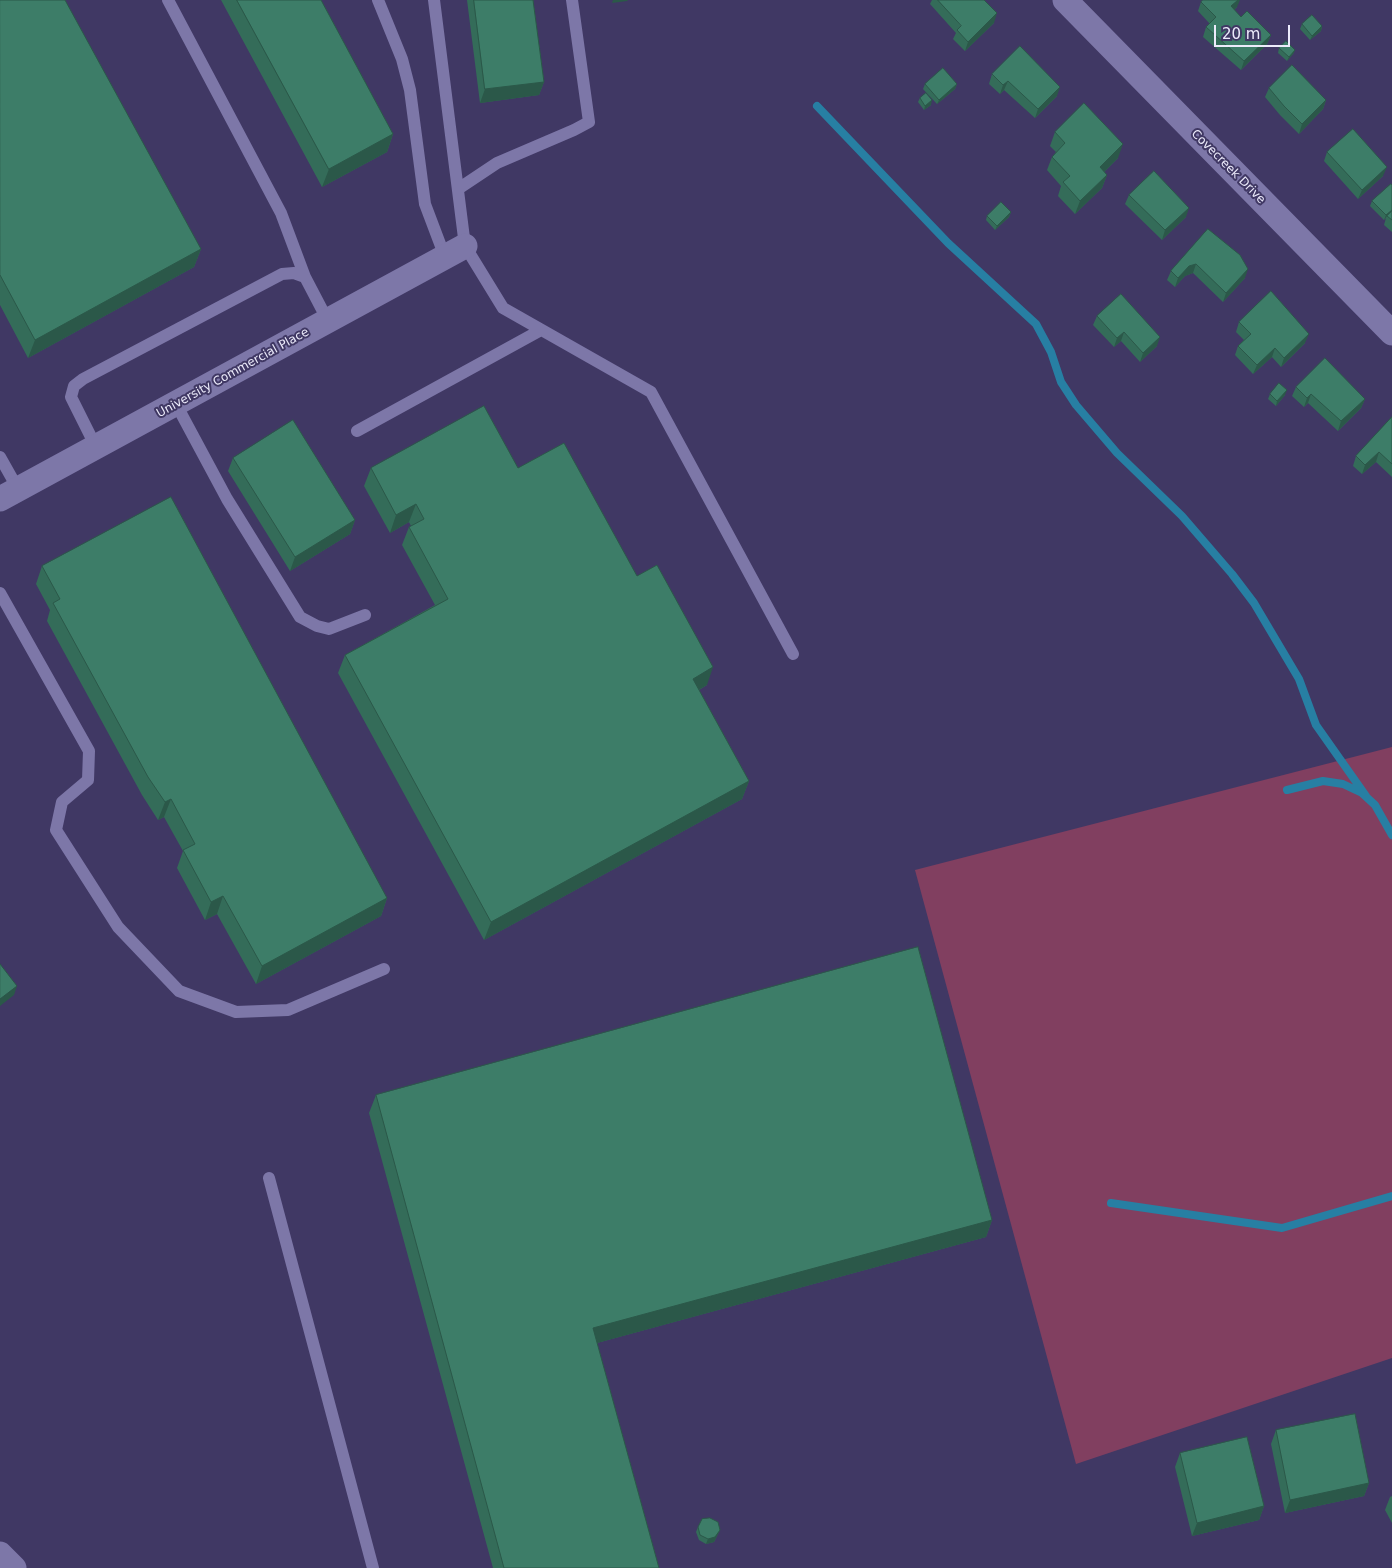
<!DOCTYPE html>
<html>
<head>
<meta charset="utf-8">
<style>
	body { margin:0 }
	#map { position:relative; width:1392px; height:1568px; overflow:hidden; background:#403864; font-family:"DejaVu Sans",sans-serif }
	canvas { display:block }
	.scale { position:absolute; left:1214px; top:25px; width:76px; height:22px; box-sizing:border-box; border:2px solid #ecebfb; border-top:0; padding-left:6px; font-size:15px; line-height:18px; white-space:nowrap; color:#ecebfb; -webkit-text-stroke:4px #403864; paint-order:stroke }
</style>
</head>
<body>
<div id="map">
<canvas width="1392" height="1568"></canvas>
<div class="scale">20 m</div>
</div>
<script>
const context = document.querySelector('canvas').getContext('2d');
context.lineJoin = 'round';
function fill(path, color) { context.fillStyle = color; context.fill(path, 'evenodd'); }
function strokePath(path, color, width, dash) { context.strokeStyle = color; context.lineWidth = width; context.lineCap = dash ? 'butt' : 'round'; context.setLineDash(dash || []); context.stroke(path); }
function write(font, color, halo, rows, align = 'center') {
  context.font = font + ' "DejaVu Sans",sans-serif'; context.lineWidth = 4; context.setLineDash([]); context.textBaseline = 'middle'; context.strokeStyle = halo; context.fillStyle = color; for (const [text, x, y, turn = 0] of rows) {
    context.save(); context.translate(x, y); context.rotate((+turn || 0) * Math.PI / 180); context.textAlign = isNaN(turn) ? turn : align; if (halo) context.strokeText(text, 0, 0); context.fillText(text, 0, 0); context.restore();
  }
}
const green = new Path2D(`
	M1392,747V1358L1076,1464L915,870Z`);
const stream = new Path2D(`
	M817,106L948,243L1036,324L1051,352L1061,382L1076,405L1117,453L1182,516L1232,574L1254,603L1299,679L1316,725L1366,796
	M1287,790L1323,781L1343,784L1362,793L1375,805L1392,835
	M1111,1203L1282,1228L1392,1196`);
const lane = new Path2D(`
	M168,0L281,213L305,277
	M378,0L402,59L410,90L425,204L445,257
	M434,0L465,246L503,308L651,392L793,654
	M458,189L497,163L574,130L589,122L572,0
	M176,404L227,499L300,617L317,626L329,629L365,615
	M357,431L541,330
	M96,447L71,397L74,386L83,379L282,274L294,273L305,277L328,321
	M0,457L18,489
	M0,593L89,751L88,780L62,802L56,830L118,927L179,991L236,1012L288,1010L384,969
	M269,1178L373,1568`);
const street = new Path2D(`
	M1065,0L1392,333
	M0,499L465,246
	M0,1554L14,1568`);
const wall = new Path2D(`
	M0,0L201,249L194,267L28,358L0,305Z
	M221,0H321L393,134L387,152L322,187Z
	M467,0H533L544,82L539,95L480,103Z
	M932,0H984L994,23L965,51L953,39L956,33L930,4Z
	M1201,2L1237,7L1234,10L1241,17L1271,35L1267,44L1241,70L1203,37L1206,27L1210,24L1198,11Z
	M1302,24L1322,26L1321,31L1310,40L1300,29Z
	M1279,48L1295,50L1293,54L1287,61L1278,53Z
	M992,74L1057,96L1035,118L1004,90L1000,94L989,84Z
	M925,84H957L955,89L937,104L923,89Z
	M1269,88L1326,100L1323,109L1299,134L1280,115L1265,97Z
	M920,98L931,105L924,110L918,102Z
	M1055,132L1118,158L1104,172L1107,175L1102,188L1075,214L1058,196L1061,186L1047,170L1052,157L1056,152L1050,146Z
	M1327,152L1383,176L1358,199L1324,161Z
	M1392,185V232L1384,225L1386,218L1384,220L1370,206L1372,201Z
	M1129,195L1186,217L1162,240L1125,204Z
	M1011,212L1009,217L995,230L986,220L987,216Z
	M1208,229L1245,278L1223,302L1193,273L1185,276L1175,287L1167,280L1171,271Z
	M1097,316L1157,346L1140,362L1121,341L1114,347L1093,325Z
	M1239,322L1305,343L1281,367L1272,357L1253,374L1235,355L1238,346L1244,340L1236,332Z
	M1296,387L1365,399L1361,408L1338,431L1308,403L1304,407L1292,396Z
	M1270,394L1285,395L1276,406L1268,399Z
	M1392,417V477L1376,462L1362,474L1353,466L1356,456Z
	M233,458L355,520L350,534L290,571L228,471Z
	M371,468H518L637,576L707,685L699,690L749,781L742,799L484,940L338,673L345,655L435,605L402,545L409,527L411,526L409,522L390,533L364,486Z
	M42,566L387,898L381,916L256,984L217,914L205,920L177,868L183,851L164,817L158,820L142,795L47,621L50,610L36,584Z
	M376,1095L992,1220L986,1237L597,1343L659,1568H493L369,1113Z
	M1276,1430L1369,1483L1364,1496L1285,1513L1271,1444Z
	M1180,1453L1264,1506L1259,1520L1192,1536L1175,1467Z
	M1392,1496V1523L1385,1510L1390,1497Z
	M698,1527L720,1530L714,1542L706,1544L699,1540L696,1532Z`);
const shadedWall = new Path2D(`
	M613,0H628L627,1L612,3Z
	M1238,0H1240L1237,7L1228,16L1231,6Z
	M997,13L994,23L965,51L968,42Z
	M1322,26L1321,31L1310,40L1312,36Z
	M1271,35L1267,44L1241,70L1244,61Z
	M1295,50L1293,54L1287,61L1289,57Z
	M1008,81L1004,90L1000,94L1003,85Z
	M544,82L539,95L480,103L485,89Z
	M957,84L955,89L937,104L939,100Z
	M1060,87L1057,96L1035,118L1038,109Z
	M932,100L931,105L924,110L925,106Z
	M1326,100L1323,109L1299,134L1302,124Z
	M393,134L387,152L322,187L329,169Z
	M1123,144L1118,158L1095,181L1100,167Z
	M1387,167L1383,176L1358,199L1362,190Z
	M1107,175L1102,188L1075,214L1080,201Z
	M1189,208L1186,217L1162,240L1165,230Z
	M1392,210V213L1387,216L1384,220L1386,215Z
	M1011,212L1009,217L995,230L997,226Z
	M201,249L194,267L28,358L35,340Z
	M1196,264L1193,273L1185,276L1175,287L1178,278L1189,266Z
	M1248,269L1245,278L1223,302L1226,293Z
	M1124,332L1121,341L1114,347L1117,338Z
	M1309,334L1305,343L1281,367L1284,358Z
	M1160,337L1157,346L1140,362L1143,353Z
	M1275,348L1272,357L1253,374L1257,365Z
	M1287,390L1285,395L1276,406L1277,401Z
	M1311,394L1308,403L1304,407L1307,398Z
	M1365,399L1361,408L1338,431L1341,421Z
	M1379,452L1376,462L1362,474L1365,465Z
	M416,504L409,522L390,533L396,515Z
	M355,520L350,534L290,571L295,557Z
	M713,667L707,685L686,697L693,679Z
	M749,781L742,799L484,940L491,922Z
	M171,799L164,817L158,820L165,802Z
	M223,896L217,914L205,920L211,902Z
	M387,898L381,916L256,984L262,966Z
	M17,986L14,995L0,1006V999Z
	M992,1220L986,1237L586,1346L593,1328Z
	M1369,1483L1364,1496L1285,1513L1290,1500Z
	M1264,1506L1259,1520L1192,1536L1197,1523Z
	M720,1530L714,1542L706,1544L708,1539Z`);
const building = new Path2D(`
	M0,0H65L201,249L35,340L0,275Z
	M237,0H321L393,134L329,169Z
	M474,0H533L544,82L485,89Z
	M938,0H984L997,13L968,42L957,30L961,26Z
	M1203,0H1238L1231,6L1241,17L1247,11L1271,35L1244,61L1206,27L1216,17L1201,2Z
	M1312,15L1322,26L1312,36L1302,24Z
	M1286,41L1295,50L1289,57L1279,48Z
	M1020,46L1060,87L1038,109L1008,81L1003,85L992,74Z
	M1292,65L1326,100L1302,124L1284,106L1269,88Z
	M943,68L957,84L939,100L925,84Z
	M926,93L932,100L925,106L920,98Z
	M1084,103L1123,144L1100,167L1107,175L1080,201L1063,182L1070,176L1052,157L1065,143L1055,132Z
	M1353,129L1387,167L1362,190L1327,152Z
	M1154,171L1189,208L1165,230L1129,195Z
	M1391,184L1392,185V210L1386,215L1372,201Z
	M1001,202L1011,212L997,226L987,216Z
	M1392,211V220L1387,216Z
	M1208,229L1240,255L1248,269L1226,293L1196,264L1189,266L1178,278L1171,271Z
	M1271,291L1309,334L1284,358L1275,348L1257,365L1238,346L1251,334L1239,322Z
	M1121,294L1160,337L1143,353L1124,332L1117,338L1097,316Z
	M1325,358L1365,399L1341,421L1311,394L1307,398L1296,387Z
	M1279,383L1287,390L1277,401L1270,394Z
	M484,406L518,468L564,443L637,576L657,565L713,667L693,679L749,781L491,922L345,655L448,599L409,527L424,519L416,504L396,515L371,468Z
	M1392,417V464L1379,452L1365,465L1356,456Z
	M293,420L355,520L295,557L233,458Z
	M171,497L387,898L262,966L223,896L211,902L183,850L195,844L171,799L165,802L148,777L53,603L60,599L42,566Z
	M918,947L992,1220L593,1328L659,1568H504L376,1095Z
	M0,964L17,986L0,999Z
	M1355,1414L1369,1483L1290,1500L1276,1430Z
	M1247,1437L1264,1506L1197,1523L1180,1453Z
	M710,1518L718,1522L720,1530L715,1537L708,1539L700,1535L698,1527L702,1519Z`);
const streetNames = [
	["Covecreek Drive",1228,167,45],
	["University Commercial Place",233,373,-29]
];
fill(green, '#813f60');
strokePath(stream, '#277fa3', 8);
strokePath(lane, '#7d77a8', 12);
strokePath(street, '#7d77a8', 25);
fill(wall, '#346c59');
fill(shadedWall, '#2b5849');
fill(building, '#3d7d68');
strokePath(building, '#2b5849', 1);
write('12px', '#ecebfb', '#403864', streetNames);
</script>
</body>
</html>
